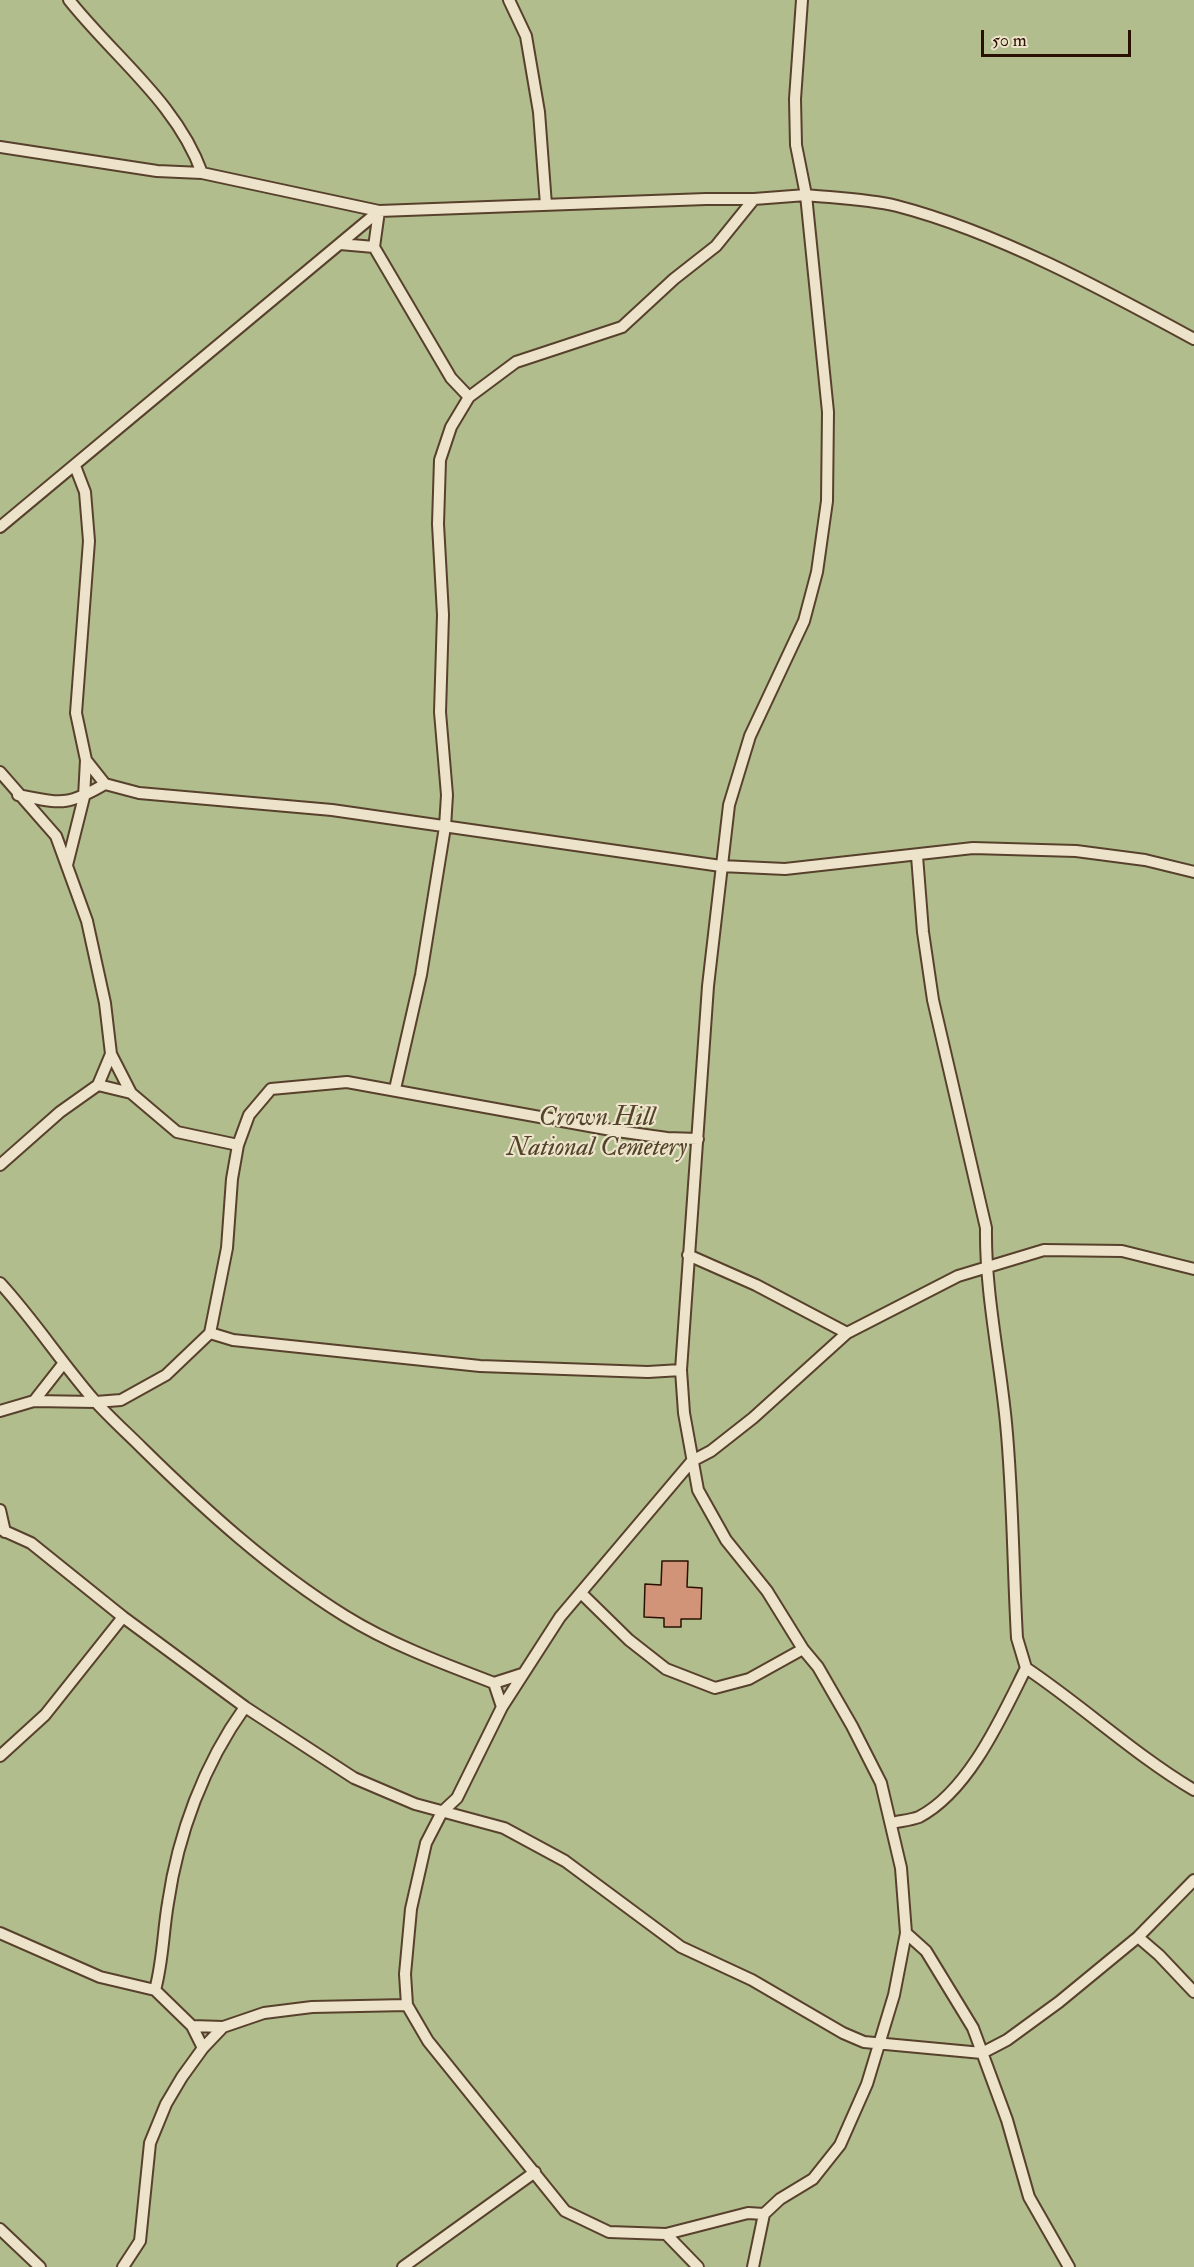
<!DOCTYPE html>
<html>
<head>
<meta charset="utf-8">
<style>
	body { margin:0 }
	#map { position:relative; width:1194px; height:2267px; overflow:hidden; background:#e4d4ae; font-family:"IM FELL Double Pica",serif }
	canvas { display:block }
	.scale { position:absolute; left:981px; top:30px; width:150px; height:27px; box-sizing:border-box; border:3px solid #291000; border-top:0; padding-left:8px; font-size:18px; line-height:21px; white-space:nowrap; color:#291000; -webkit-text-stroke:4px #ede3ca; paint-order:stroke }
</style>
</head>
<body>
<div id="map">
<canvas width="1194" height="2267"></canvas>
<div class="scale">50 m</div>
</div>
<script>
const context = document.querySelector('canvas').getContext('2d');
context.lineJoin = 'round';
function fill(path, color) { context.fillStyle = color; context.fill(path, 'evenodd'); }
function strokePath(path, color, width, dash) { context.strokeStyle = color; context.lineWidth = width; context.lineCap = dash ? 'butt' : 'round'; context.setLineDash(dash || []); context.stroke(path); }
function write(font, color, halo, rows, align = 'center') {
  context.font = font + ' "IM FELL Double Pica",serif'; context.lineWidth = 4.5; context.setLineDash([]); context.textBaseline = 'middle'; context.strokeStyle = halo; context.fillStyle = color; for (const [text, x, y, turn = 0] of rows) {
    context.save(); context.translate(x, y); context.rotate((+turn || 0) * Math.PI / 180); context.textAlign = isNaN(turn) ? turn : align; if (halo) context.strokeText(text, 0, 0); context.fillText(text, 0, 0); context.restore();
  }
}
const green = new Path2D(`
	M0,0H1194V2267H0Z`);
const building = new Path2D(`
	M662,1561H688L687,1587L702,1588L701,1619H681V1627H664V1618L644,1617L645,1584L661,1585Z`);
const service = new Path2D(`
	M69,0C114,57 177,103 202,173
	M509,0L526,36L539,112L546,205
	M0,147L157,171L202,173L379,211L374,247L451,378L469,397
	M340,244L374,247
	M75,466L85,492L89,541L76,713L86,760L105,784L139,793L332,810L721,866L785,869L973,848L1076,851L1145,860L1194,872
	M0,527L379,211L706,199H754L806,195L796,145L795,99L802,0
	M0,772L56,836L87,921L105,1003L111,1054L98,1085L60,1112L0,1165
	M18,795C61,803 66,807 105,784
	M67,865L84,797L86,760
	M111,1054L131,1093L177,1132L238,1145
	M98,1085L131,1093
	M395,1089L421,975L445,827L447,795L440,712L443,615L438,524L440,460L451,427L469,397L516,362L622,327L674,279L716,246L754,199
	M688,1255L756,1285L847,1333
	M0,1283C34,1320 61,1362 94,1400C109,1417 126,1432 142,1448C204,1509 271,1570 345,1616C390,1644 444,1664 494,1683
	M210,1333L233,1340L480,1366L648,1372L681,1370
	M34,1401L63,1364
	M0,1411L34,1401L96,1402L121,1400L166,1375L210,1333L227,1248L232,1179L238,1145L249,1115L271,1089L347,1082L617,1131L667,1138L698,1139
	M0,1510L5,1532
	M0,1529L31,1543L123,1617L245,1707L354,1778L415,1804L504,1828L565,1861L681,1947L752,1980L843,2033L864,2042L982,2053L1007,2040L1059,2002L1138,1937L1194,1880
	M581,1593L629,1640L666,1669L715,1688L749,1679L803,1649
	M1026,1668C1084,1707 1135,1755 1194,1790
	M502,1707L494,1683L522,1674
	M0,1756L45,1715L123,1617
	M892,1823C900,1821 911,1820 919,1817C969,1791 1002,1716 1026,1668L1017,1638C1013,1567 1013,1495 1006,1423C1000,1359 985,1293 986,1228L933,1000L923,932L917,856
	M0,1933L100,1977L155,1990L192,2026L203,2048
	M906,1933L926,1951L973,2028L1007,2120L1029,2197L1069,2267
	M1138,1937L1159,1955L1194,1992
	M155,1990C163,1961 163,1932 168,1903C178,1834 204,1764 245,1707
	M192,2026L223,2027
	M764,2214L748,2213L666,2234L609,2232L565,2211L428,2041L407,2005L405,1974L411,1909L426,1843L442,1812L457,1798L502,1707L560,1617L692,1461L711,1451L753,1418L847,1333L958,1276L1044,1250L1122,1251L1194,1269
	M0,2229L40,2267
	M666,2234L698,2267
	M123,2267L140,2241L150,2143L166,2104L182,2077L203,2048L223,2027L264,2013L312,2007L407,2005
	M403,2267L535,2172
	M753,2267L764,2214L780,2199L813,2179L840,2145L867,2084L894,1995L906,1933L901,1868L881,1783L852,1726L818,1667L803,1649L767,1591L726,1540L698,1490L684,1413L681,1370L708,986L729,805L750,736L804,621L817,572L827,501L828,412L806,195C836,198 868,199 897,206C997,232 1104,290 1194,339`);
const parkNames = [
	["Crown Hill",597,1119],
	["National Cemetery",597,1149]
];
fill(green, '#b1bd8c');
fill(building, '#d19478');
strokePath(building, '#291000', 1.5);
strokePath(service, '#58412c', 14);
strokePath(service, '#ede3ca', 10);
write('italic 26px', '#52442a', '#ede3ca', parkNames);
</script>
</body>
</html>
